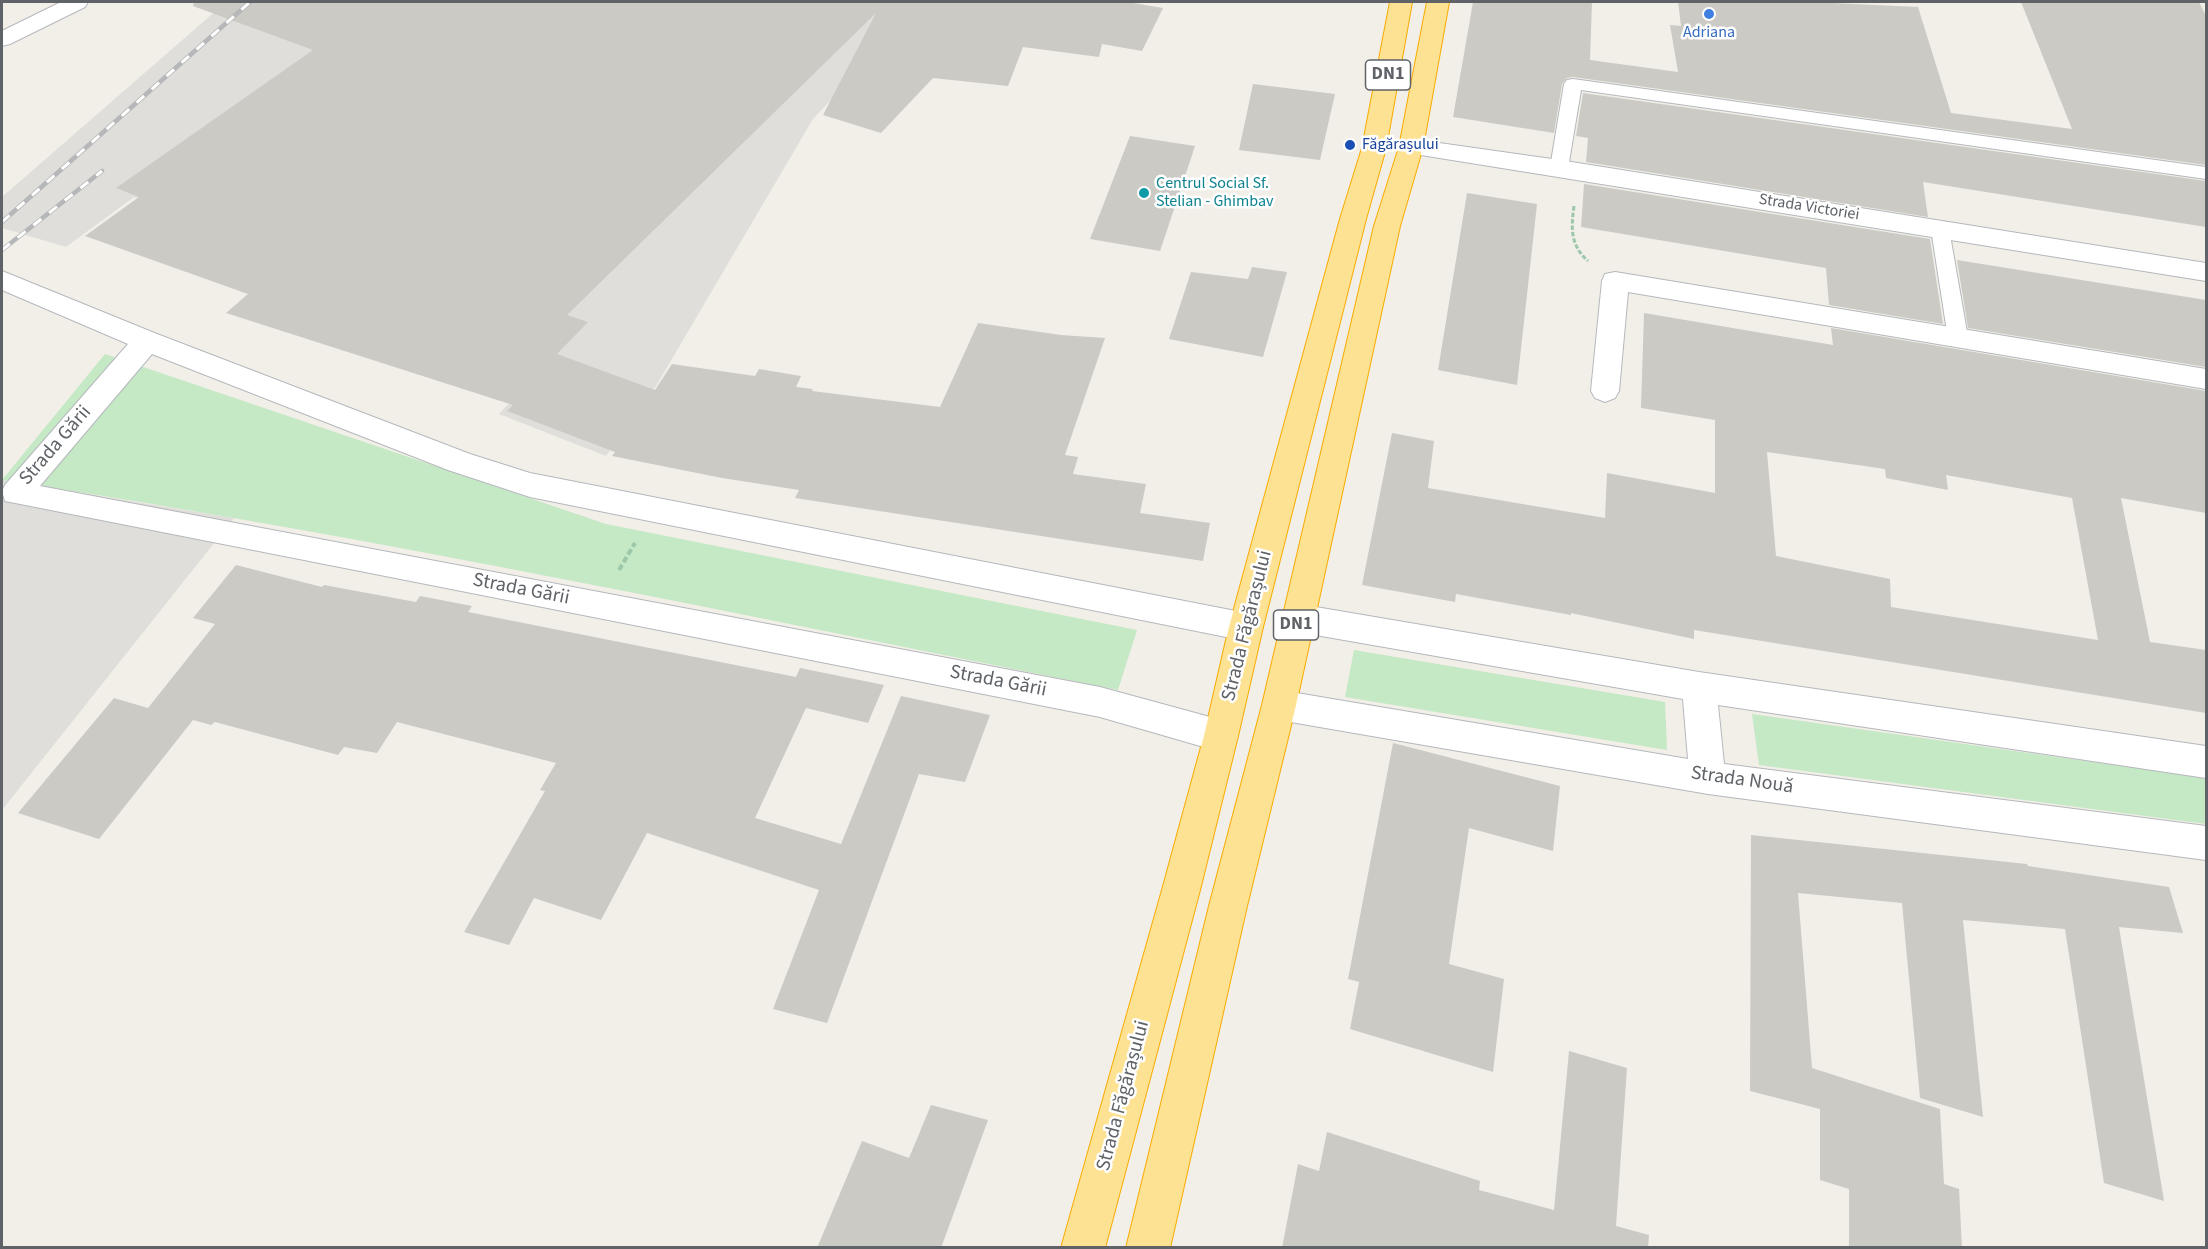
<!DOCTYPE html>
<html>
<head>
<meta charset="utf-8">
<style>
	body { margin:0 }
	#map { position:relative; width:2208px; height:1249px; overflow:hidden; background:#f1efe8; font-family:"Source Sans 3",sans-serif }
	canvas { display:block }
	.frame { position:absolute; inset:0; border:3px solid #5f6368; pointer-events:none }
</style>
</head>
<body>
<div id="map">
<canvas width="2208" height="1249"></canvas>
<div class="frame"></div>
</div>
<script>
const context = document.querySelector('canvas').getContext('2d');
context.lineJoin = 'round';
function fill(path, color) { context.fillStyle = color; context.fill(path, 'evenodd'); }
function strokePath(path, color, width, dash) { context.strokeStyle = color; context.lineWidth = width; context.lineCap = dash ? 'butt' : 'round'; context.setLineDash(dash || []); context.stroke(path); }
function write(font, color, halo, rows, align = 'center') {
  context.font = font + ' "Source Sans 3",sans-serif'; context.lineWidth = 5; context.setLineDash([]); context.textBaseline = 'middle'; context.strokeStyle = halo; context.fillStyle = color; for (const [text, x, y, turn = 0] of rows) {
    context.save(); context.translate(x, y); context.rotate((+turn || 0) * Math.PI / 180); context.textAlign = isNaN(turn) ? turn : align; if (halo) context.strokeText(text, 0, 0); context.fillText(text, 0, 0); context.restore();
  }
}
const industrial = new Path2D(`
	M226,2H924L813,119L656,386L606,456L499,414L549,360L227,236L134,197L66,247L2,228V197Z
	M2,480L234,518L2,810Z`);
const green = new Path2D(`
	M105,354L606,524L1137,630L1118,690C747,616 376,537 2,480Z
	M1354,650L1665,702L1667,750L1345,697Z
	M1752,714L2206,778V824L1759,765Z`);
const building = new Path2D(`
	M194,2H1127L1163,8L1142,51L1102,44L1099,57L1023,47L1008,86L933,78L881,133L823,115L876,13L567,315L588,322L557,354L655,390L672,364L755,376L759,369L801,376L796,387L813,389L812,391L940,407L978,323L1061,335L1105,338L1065,455L1078,457L1073,474L1146,484L1140,513L1210,523L1203,561L795,498L799,490L722,478L612,456L615,452L507,411L513,405L226,313L248,294L85,236L139,197L116,188L313,50L193,6Z
	M1473,2H1592L1590,60L1678,72L1670,25L1681,26L1678,2H1811L1918,7L1951,113L2072,129L2021,2H2199L2206,16V165L1573,77L1567,78L1562,84L1554,133L1453,117Z
	M1253,84L1335,94L1320,160L1239,150Z
	M1583,93L2206,181V227L1923,182L1928,217L1586,162L1588,138L1576,136Z
	M1130,136L1195,146L1160,251L1090,239Z
	M1584,184L1930,239L1943,324L1829,305L1826,268L1581,227Z
	M1467,193L1537,204L1517,385L1438,370Z
	M1957,260L2206,300V367L1968,328Z
	M1252,267L1287,272L1263,357L1169,339L1191,272L1248,279Z
	M1644,313L1833,345L1831,328L2206,391V513L2121,498L2150,642L2206,650V713L1694,630V639L1571,613V615L1456,594L1455,602L1362,585L1392,433L1434,441L1428,488L1605,518L1607,473L1715,493V420L1641,408ZM1767,452L1885,469L1886,478L1948,490L1946,475L2072,498L2098,640L1891,607L1890,579L1776,556Z
	M236,565L322,587L324,585L416,602L420,596L472,606L468,612L796,677L800,668L884,685L868,723L806,708L755,818L841,844L901,696L990,715L965,782L919,774L827,1023L773,1009L819,890L647,833L601,920L534,898L509,945L464,932L545,791L540,790L556,763L397,722L377,753L344,747L338,755L215,722L211,725L193,720L99,839L18,813L114,698L148,708L215,624L193,618Z
	M1393,743L1560,786L1553,851L1469,828L1449,964L1504,979L1493,1072L1350,1029L1359,982L1348,979Z
	M1751,835L2027,864L2028,866L2169,887L2183,933L2119,927L2164,1201L2104,1183L2065,929L1963,920L1983,1117L1920,1098L1902,903L1798,893L1812,1068L1940,1109L1944,1184L1959,1189L1962,1248H1849V1189L1820,1180V1109L1750,1091Z
	M1569,1051L1627,1068L1616,1226L1649,1235L1648,1248H1282L1298,1164L1319,1171L1327,1132L1480,1181L1479,1190L1554,1210Z
	M931,1105L988,1120L941,1248H817L862,1141L909,1158Z`);
const pathFar1 = new Path2D(`
	M1574,206C1571,228 1570,245 1588,261`);
const path = new Path2D(`
	M619,570L635,543`);
const lane = new Path2D(`
	M1573,79L2206,167V179L1581,90L1568,168L1565,172H1553L1550,168L1564,84L1567,80Z
	M1940,223L1947,225L1949,229L1968,338L1965,343L1958,345L1951,343L1948,338L1931,229L1933,225Z`);
const street = new Path2D(`
	M61,2H88L85,7L10,44L2,46V31Z
	M1411,139L1559,160L2206,263V281L1402,152L1399,147L1402,142Z
	M2,271L157,334L470,454L530,473L1246,613L1258,617L1263,627L1258,637L1246,641L530,497L448,470L152,354L40,486L1100,687L1221,720L1233,725L1238,736L1233,747L1221,752L1100,717L5,501L2,491L5,485L128,344L2,290Z
	M1615,272L2206,369V389L1628,292L1619,391L1615,398L1605,402L1595,398L1591,391L1602,281L1605,274Z
	M1298,604L1699,672L2206,746V778L1718,705L1724,764L2206,826V860L1708,794L1279,720L1267,716L1262,705L1267,694L1279,690L1688,759L1683,699L1298,632L1286,628L1282,618L1286,608Z`);
const highway = new Path2D(`
	M1390,2H1412L1386,148L1366,219L1263,627L1238,736L1200,890L1105,1248H1061L1162,890L1204,736L1229,627L1340,219L1362,148Z
	M1427,2H1449L1423,147L1400,226L1296,705L1247,906L1170,1248H1126L1209,906L1262,705L1374,226L1399,147Z`);
const rail = new Path2D(`
	M2,222L250,2
	M2,250L102,171`);
const markers = [
	[1709,14,6,"#3f7fe0"],
	[1350,145,6,"#1a4fb4"],
	[1144,193,6,"#0f9aa8"]
];
const farShopnames = [
	["Adriana",1709,33]
];
const farTransitnames = [
	["Făgărașului",1362,145]
];
const farCulturenames = [
	["Centrul Social Sf.",1156,184],
	["Stelian - Ghimbav",1156,202]
];
const farStreetnames = [
	["Strada Victoriei",1809,208,9]
];
const shields = [
	[1388,75,45],
	[1296,625,45]
];
const shieldNames = [
	["DN1",1388,75],
	["DN1",1296,625]
];
const streetNames = [
	["Strada Gării",56,446,-49],
	["Strada Gării",521,590,11],
	["Strada Făgărașului",1248,626,-76],
	["Strada Gării",998,682,11],
	["Strada Nouă",1742,781,8],
	["Strada Făgărașului",1124,1096,-75]
];
fill(industrial, '#e0deda');
fill(green, '#c5e8c5');
fill(building, '#cccac5');
strokePath(lane, '#b5b8bc', 2);
strokePath(street, '#b5b8bc', 2);
strokePath(highway, '#f9ab00', 2);
strokePath(pathFar1, '#9cc7a9', 3, [4.5, 2]);
strokePath(path, '#9cc7a9', 4, [6, 3]);
fill(lane, '#fff');
fill(street, '#fff');
fill(highway, '#fde293');
strokePath(rail, '#b6b7b8', 4.5);
strokePath(rail, '#fff', 3, [10]);
for (const [x, y, r, color] of markers) { const dot = new Path2D(); dot.arc(x, y, r, 0, 2 * Math.PI); context.fillStyle = color; context.fill(dot); strokePath(dot, '#fff', 2); }
write('16px', '#366cbe', '#fff', farShopnames);
write('16px', '#164399', '#fff', farTransitnames, 'left');
write('16px', '#0d838f', '#fff', farCulturenames, 'left');
write('16px', '#5f6368', '#fff', farStreetnames);
for (const [x, y, w] of shields) { const box = new Path2D(); box.roundRect(x - w / 2, y - 15, w, 30, 4.5); context.fillStyle = '#fff'; context.fill(box); strokePath(box, '#5f6368', 1.5); }
write('bold 18px', '#5f6368', null, shieldNames);
write('20px', '#5f6368', '#fff', streetNames);
</script>
</body>
</html>
